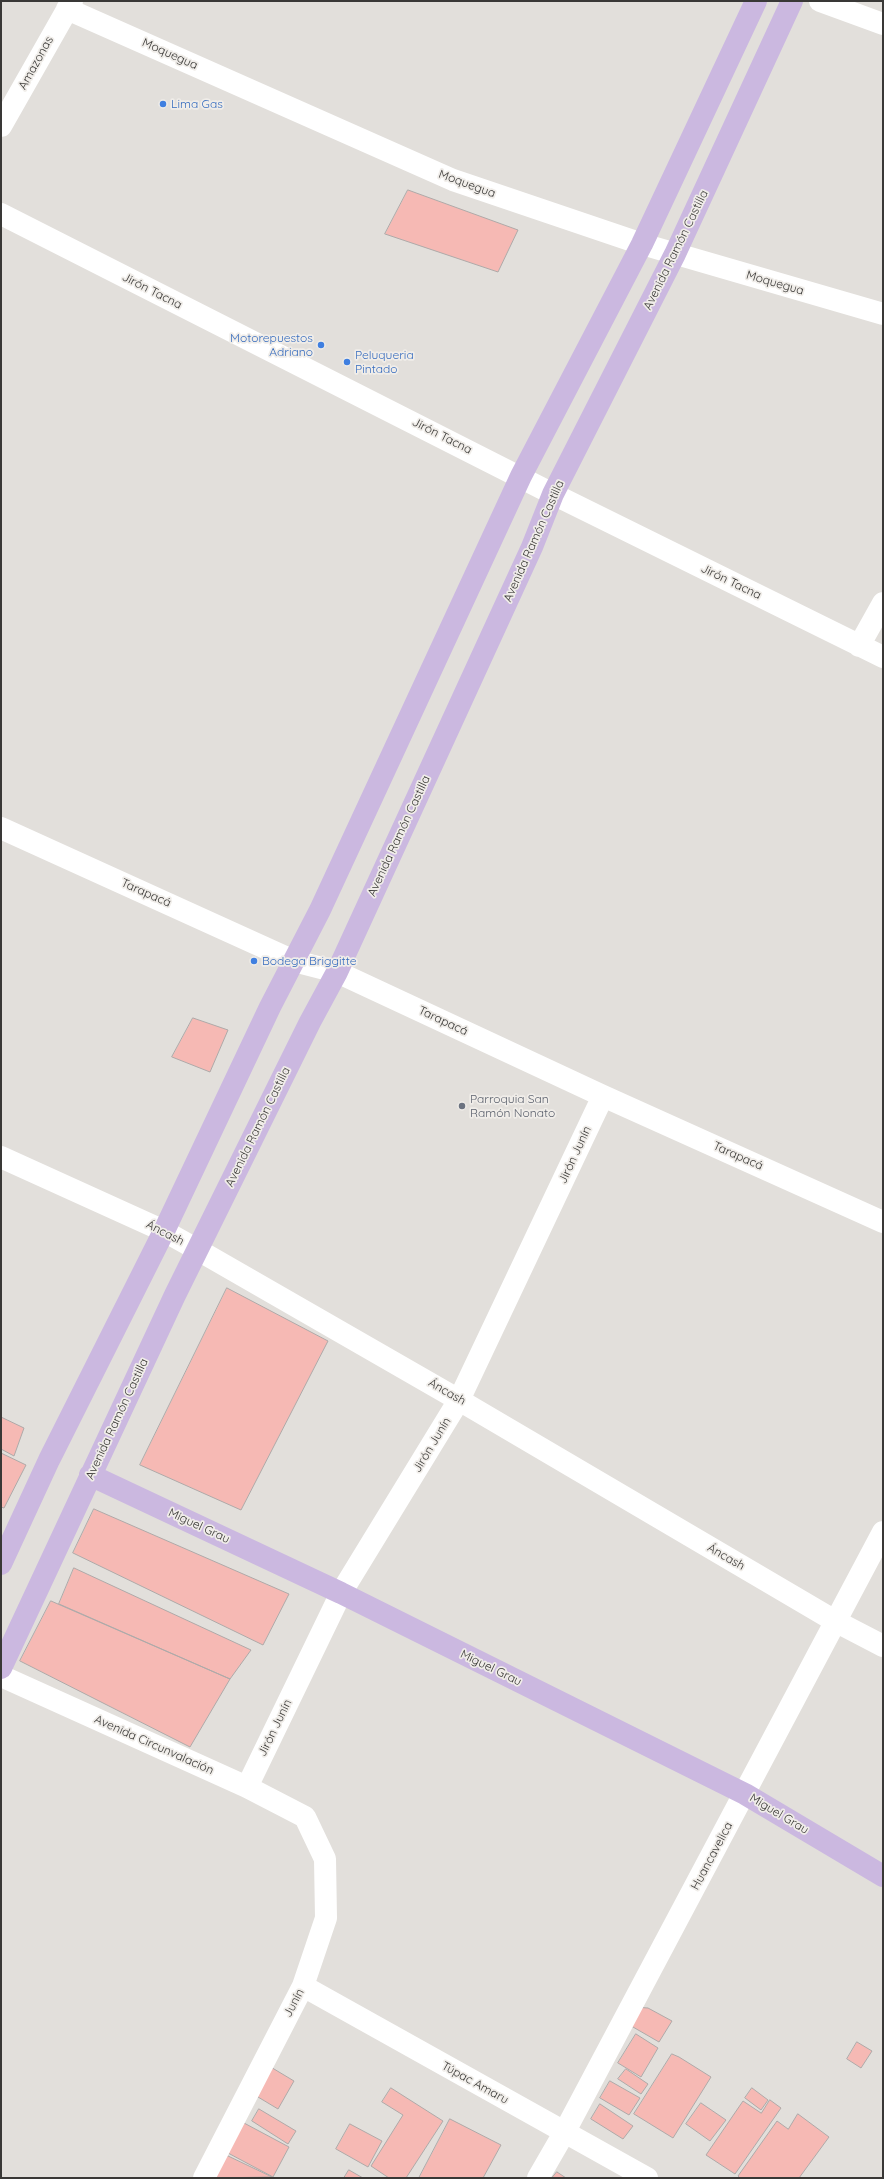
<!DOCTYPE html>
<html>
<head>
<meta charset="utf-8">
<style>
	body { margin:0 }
	#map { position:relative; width:884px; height:2179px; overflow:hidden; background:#e2dfdb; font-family:Quicksand,sans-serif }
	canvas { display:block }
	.frame { position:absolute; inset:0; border:2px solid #393836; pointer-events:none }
</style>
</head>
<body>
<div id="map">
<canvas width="884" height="2179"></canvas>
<div class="frame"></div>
</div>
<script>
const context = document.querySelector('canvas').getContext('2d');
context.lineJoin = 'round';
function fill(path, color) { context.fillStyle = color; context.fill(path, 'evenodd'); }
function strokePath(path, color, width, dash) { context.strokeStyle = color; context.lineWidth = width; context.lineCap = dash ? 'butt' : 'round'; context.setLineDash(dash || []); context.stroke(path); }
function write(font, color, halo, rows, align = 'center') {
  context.font = font + ' Quicksand,sans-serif'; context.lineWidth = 3.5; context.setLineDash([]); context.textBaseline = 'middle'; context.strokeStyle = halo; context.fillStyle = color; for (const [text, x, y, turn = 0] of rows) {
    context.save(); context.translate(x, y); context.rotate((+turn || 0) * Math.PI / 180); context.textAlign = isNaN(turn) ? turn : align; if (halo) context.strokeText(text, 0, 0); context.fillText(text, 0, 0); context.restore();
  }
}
const building = new Path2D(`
	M408,190L518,230L498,272L385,234Z
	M193,1018L228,1030L210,1072L172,1057Z
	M227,1288L328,1341L241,1510L140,1465Z
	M1,1417L24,1428L14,1456L1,1449Z
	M1,1453L26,1465L4,1508L1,1507Z
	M94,1509L289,1594L263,1645L73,1553Z
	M74,1568L251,1650L230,1679L59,1604Z
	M51,1601L230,1679L190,1747L20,1661Z
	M634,2007L648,2008L672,2021L659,2042L626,2023Z
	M636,2034L658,2048L641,2077L618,2063Z
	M857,2042L872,2051L861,2068L847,2059Z
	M672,2054L679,2057L711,2077L673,2138L634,2114Z
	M269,2066L294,2081L278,2109L253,2094Z
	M626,2069L648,2084L641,2094L618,2079Z
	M610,2081L640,2098L629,2115L600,2098Z
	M391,2088L443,2121L406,2178H389L371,2166L403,2115L382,2102Z
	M752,2088L768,2100L761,2110L745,2098Z
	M770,2100L781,2108L735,2174L706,2155L743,2101L761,2113Z
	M701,2103L726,2120L710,2141L686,2124Z
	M600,2104L633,2126L623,2139L591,2119Z
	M259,2109L296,2131L288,2144L252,2121Z
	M798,2114L829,2137L799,2178H740L738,2176L777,2121L788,2129Z
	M450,2119L501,2145L483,2178H419Z
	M244,2123L289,2147L273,2177L228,2153Z
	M350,2124L382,2141L368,2167L336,2149Z
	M226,2155L272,2177L214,2178Z
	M349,2170L363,2178H344Z
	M557,2172L566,2178H552Z`);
const minor = new Path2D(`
	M820,1L883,24
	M67,9L453,180L642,244L883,314
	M1,126L72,1
	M1,214L553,494L883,657
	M859,646L883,603
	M1,828L294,961L337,972L603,1096L883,1222
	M1,1157L164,1231L198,1250L459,1400L835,1621L883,1646
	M1,1676L247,1787L305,1817L325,1859L326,1918L303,1986L204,2178
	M247,1787L341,1593L459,1400L603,1096
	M303,1986L647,2178
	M538,2178L564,2133L883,1532`);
const primary = new Path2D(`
	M90,1475L341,1593L745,1794L883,1876
	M1,1564L49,1460L164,1231L270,1007L320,910L521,476L642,244L756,1
	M1,1668L175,1295L310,1022L337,972L532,547L553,494L675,254L792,1`);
const markers = [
	[163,104,4,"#3f7fe0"],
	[321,345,4,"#3f7fe0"],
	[347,362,4,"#3f7fe0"],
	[254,961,4,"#3f7fe0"],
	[462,1106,4,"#6b7280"]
];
const streetNames = [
	["Moquegua",170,54,24],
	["Amazonas",36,63,-61],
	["Moquegua",467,184,20],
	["Avenida Ramón Castilla",676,250,-64],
	["Moquegua",775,283,16],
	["Jirón Tacna",152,291,27],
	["Jirón Tacna",442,436,27],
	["Avenida Ramón Castilla",534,541,-66],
	["Jirón Tacna",731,582,26],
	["Avenida Ramón Castilla",399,836,-65],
	["Tarapacá",146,893,24],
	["Tarapacá",443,1021,25],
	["Avenida Ramón Castilla",258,1127,-64],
	["Jirón Junín",575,1155,-65],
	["Tarapacá",738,1156,24],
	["Áncash",165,1233,27],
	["Áncash",447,1392,30],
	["Avenida Ramón Castilla",117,1419,-65],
	["Jirón Junín",432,1445,-59],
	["Miguel Grau",199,1526,25],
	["Áncash",726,1557,30],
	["Miguel Grau",491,1668,26],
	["Jirón Junín",275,1728,-64],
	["Avenida Circunvalación",154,1745,24],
	["Miguel Grau",779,1814,31],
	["Huancavelica",712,1856,-62],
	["Junín",294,2003,-63],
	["Túpac Amaru",475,2083,29]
];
const shopNames = [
	["Lima Gas",171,104],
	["Motorepuestos",313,338,"right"],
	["Adriano",313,352,"right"],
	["Peluqueria",355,355],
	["Pintado",355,369],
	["Bodega Briggitte",262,961]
];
const worshipNames = [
	["Parroquia San",470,1099],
	["Ramón Nonato",470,1113]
];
fill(building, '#f6b9b4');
strokePath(building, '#aea9a8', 1);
strokePath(minor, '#fff', 22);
strokePath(primary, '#cbb8e0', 22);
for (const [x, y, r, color] of markers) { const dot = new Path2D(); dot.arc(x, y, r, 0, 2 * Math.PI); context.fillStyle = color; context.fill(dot); strokePath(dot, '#f0ede9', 1.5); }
write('12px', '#393836', '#f0ede9', streetNames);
write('12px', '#366cbe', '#f0ede9', shopNames, 'left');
write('12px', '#5b616d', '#f0ede9', worshipNames, 'left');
</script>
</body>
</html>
